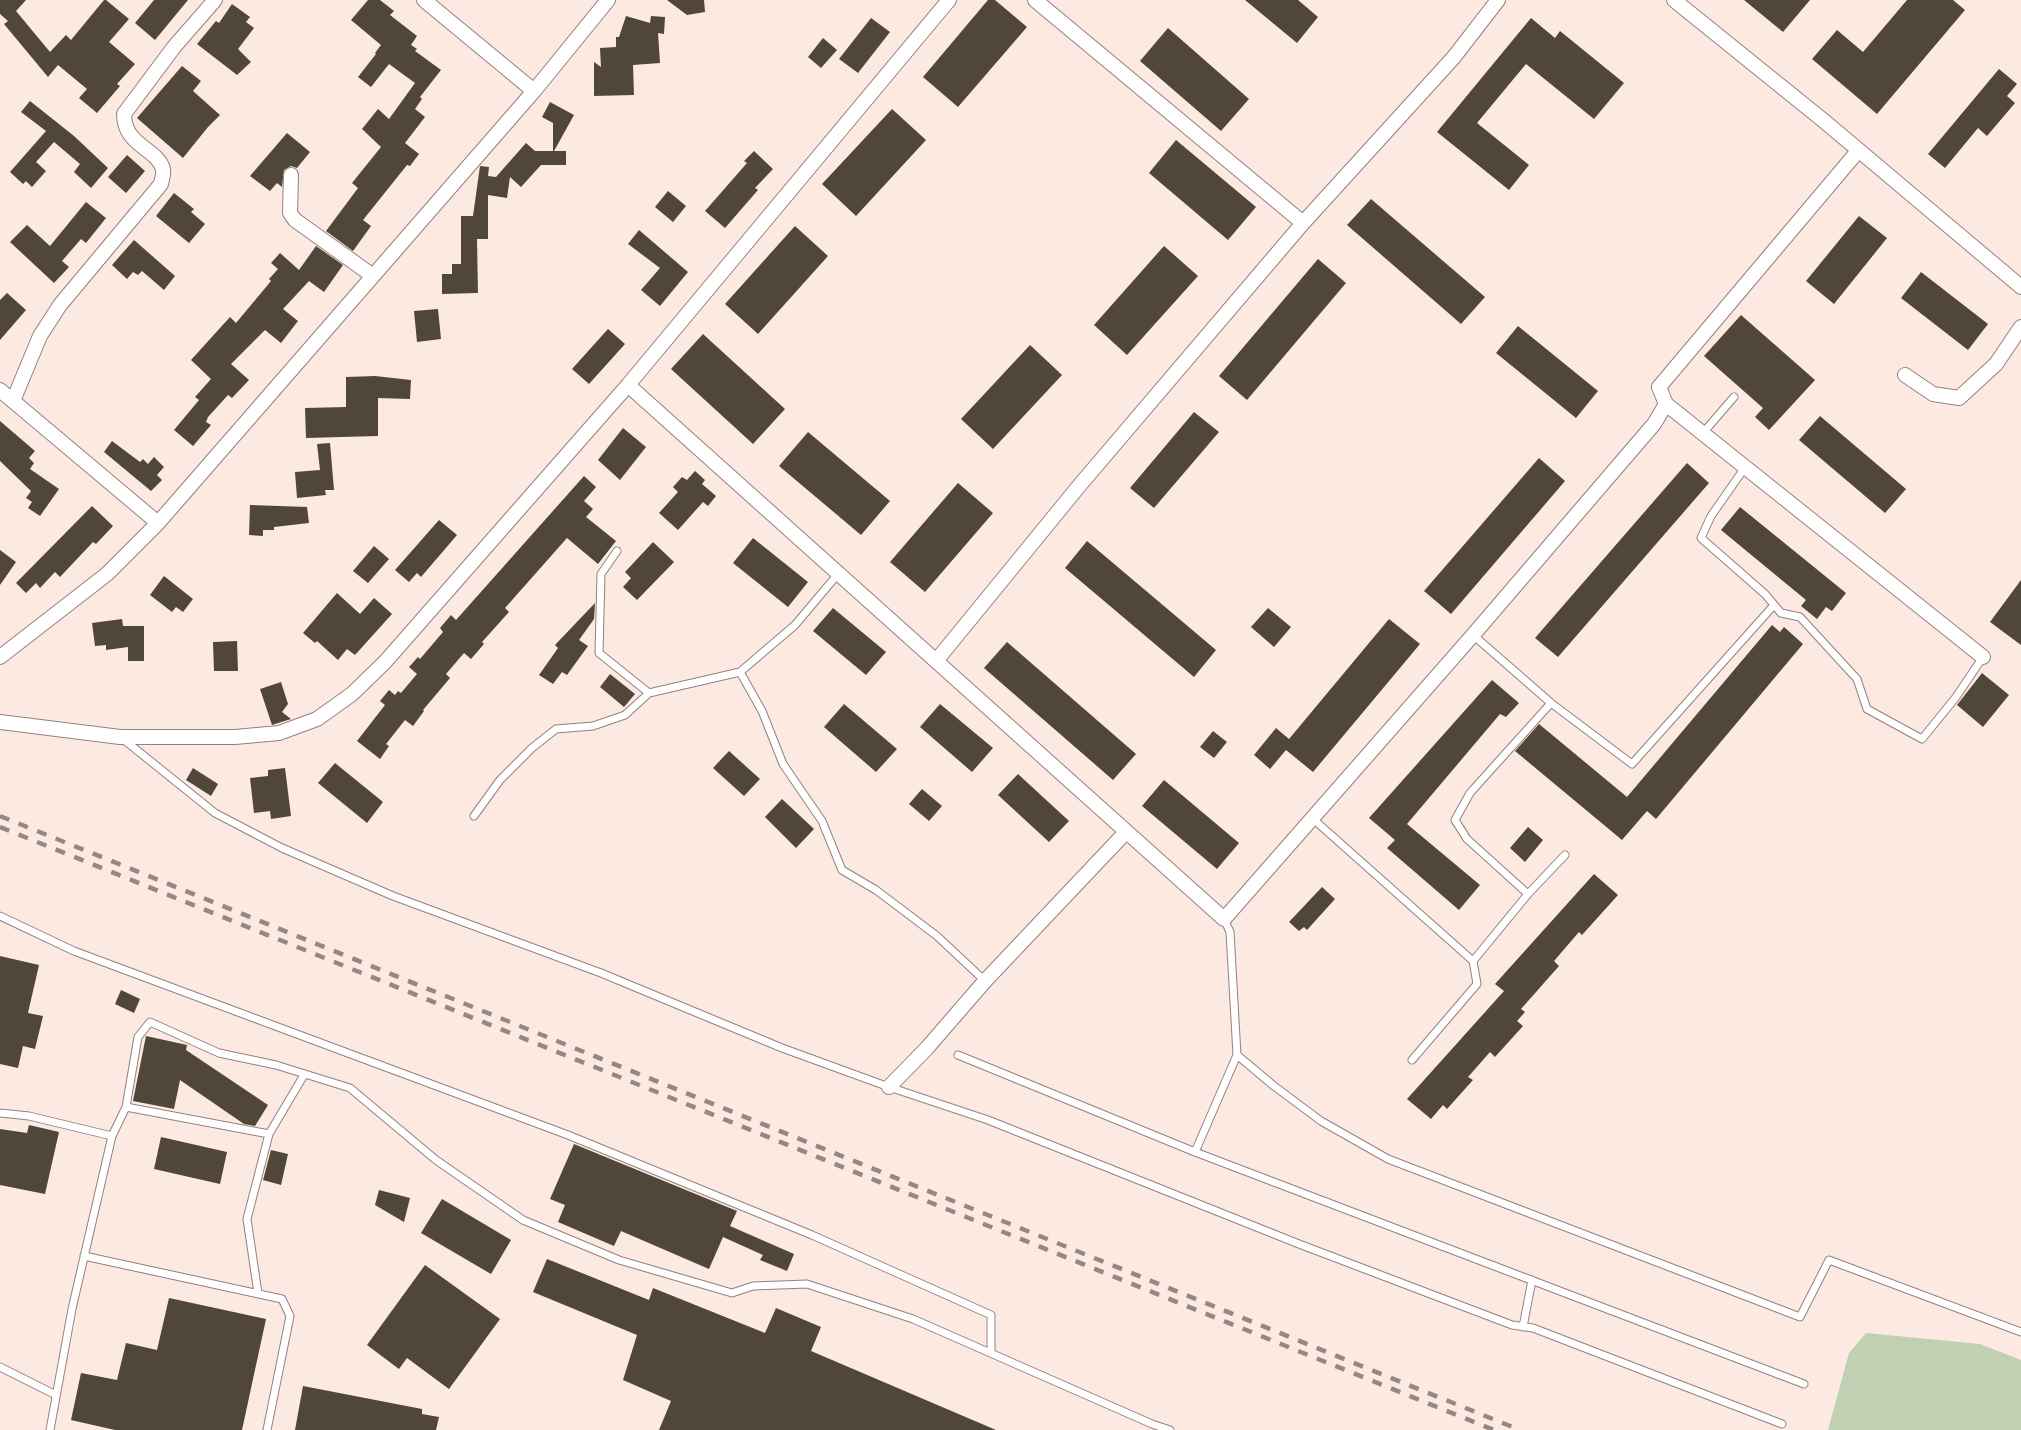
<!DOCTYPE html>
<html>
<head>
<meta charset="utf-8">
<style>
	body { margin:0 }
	canvas { display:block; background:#fce9e1 }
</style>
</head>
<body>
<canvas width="2021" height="1430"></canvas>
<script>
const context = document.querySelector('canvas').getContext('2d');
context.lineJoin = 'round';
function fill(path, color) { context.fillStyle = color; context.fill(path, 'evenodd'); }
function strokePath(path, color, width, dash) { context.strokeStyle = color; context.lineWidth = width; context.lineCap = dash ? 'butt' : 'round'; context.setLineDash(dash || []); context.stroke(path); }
const green = new Path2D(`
	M1866,1333L1980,1344L2021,1360V1430H1828L1849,1353Z`);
const building = new Path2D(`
	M0,0H26L16,11L50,52L66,35L71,40L104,0H106L129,19L109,42L135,64L117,84L120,86L97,113L79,98L87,89L58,65L48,77L4,24L8,21L0,14Z
	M154,0H188L155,40L135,23Z
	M368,0H380L394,11L390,15L417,36L411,45L417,49L415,51L441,70L420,97L422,99L415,109L425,117L405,143L419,154L410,166L407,165L363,220L371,226L353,251L326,231L358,188L352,183L381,147L362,129L378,109L389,119L415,83L389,64L371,87L358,77L376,54L375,53L381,45L351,20Z
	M667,0H704L705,12L687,15Z
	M988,0H995L1027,27L958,107L923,77Z
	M1245,0H1298L1318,17L1297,43Z
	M1744,0H1810L1783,32Z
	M1907,0H1953L1965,10L1877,114L1812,59L1837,30L1863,52Z
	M232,4L250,17L246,22L254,28L238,49L251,62L237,75L197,44L216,21L219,23Z
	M626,16L650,23L651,16L665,17L664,34L658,33L660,63L633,65L634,95L594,96V62L601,67L600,48L616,47V37H619Z
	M871,18L890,32L858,73L839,59Z
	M1531,18L1555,38L1560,31L1624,83L1594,119L1526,64L1477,123L1529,165L1509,190L1437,132Z
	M1168,28L1249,99L1221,131L1140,61Z
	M823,38L837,50L821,68L808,57Z
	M182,66L201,81L193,91L220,115L208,127L183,158L137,118Z
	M1999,69L2017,84L2007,96L2015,103L1987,136L1978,128L1945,168L1928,154Z
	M30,101L74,136L108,168L91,188L74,172L80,164L54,142L36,162L46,171L32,187L26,181L23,184L10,172L46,131L21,112Z
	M550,102L574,115L554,151H566V165H541L521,187L510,177L507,198L488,195V239H477L478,293L442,294V274H452V264H461V216H473L480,166L489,167L488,176L496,177L526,143L535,151H553V123L542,117Z
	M892,109L926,140L856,216L822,184Z
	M287,133L310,152L297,168L291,166L284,170L282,187L277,183L270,191L250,176Z
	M1176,140L1256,207L1228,240L1149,173Z
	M754,151L773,169L755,188L758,190L725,228L705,211L747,163L744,161Z
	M127,155L145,171L126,193L108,177Z
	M668,191L686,206L673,222L655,207Z
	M174,193L194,209L191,212L205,224L189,243L156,216Z
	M1371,199L1485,297L1461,324L1347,225Z
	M86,202L106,218L86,243L81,239L62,261L69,267L54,283L10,242L27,225L50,246Z
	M1859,216L1887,238L1834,304L1806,281Z
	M795,226L828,256L758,334L725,304Z
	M639,230L688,272L660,306L641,290L660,268L628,244Z
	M134,240L175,276L164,290L142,271L138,275L133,272L127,279L112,265Z
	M316,246L343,265L324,292L309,281L283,309L298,321L281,343L265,330L231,364L249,380L232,398L228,395L208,417L206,422L211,425L193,446L174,430L199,400L195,397L211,379L191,360L230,317L236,323L271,281L269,279L278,269L271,263L280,253L299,270Z
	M1164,246L1198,276L1127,355L1094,325Z
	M1318,259L1346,283L1247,400L1219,376Z
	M1921,272L1988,324L1968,350L1901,298Z
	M7,293L26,310L0,340V300Z
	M438,309L441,339L417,342L414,311Z
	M1741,315L1815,380L1769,430L1755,417L1763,408L1704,356Z
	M1518,326L1598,391L1576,418L1496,353Z
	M608,329L625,344L589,384L572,369Z
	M703,334L785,409L753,444L671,369Z
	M1030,345L1062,375L993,449L961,419Z
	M375,376L411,380L410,399L378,398V436L306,438L305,408L346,407V377Z
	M1194,412L1219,432L1154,508L1130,488Z
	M1820,416L1906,489L1885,513L1799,440Z
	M0,421L35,451L29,458L34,463L30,469L59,489L40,516L28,508L32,502L26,498L31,491L0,461Z
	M623,428L646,447L620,480L598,460Z
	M808,432L890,501L861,535L779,466Z
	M112,441L140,462L143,459L148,464L154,457L164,467L157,475L162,480L151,491L104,452Z
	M330,443L334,490H325L326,495L297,498L295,472L320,470L317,444Z
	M1539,458L1565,481L1451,614L1424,591Z
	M1687,463L1709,483L1558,657L1535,638Z
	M695,471L705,480L702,484L716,496L708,506L703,502L678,530L659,513L678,492L673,487L682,477L687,480Z
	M584,476L596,487L584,501L593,509L586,517L616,541L598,564L567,538L505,608L509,612L482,642L484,644L471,659L464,653L446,674L450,678L423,710L424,711L413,726L405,720L386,744L389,746L380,759L357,741L385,705L380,701L389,690L395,695L398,691L401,693L417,674L409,667L418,657L420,659L443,632L440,628L451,615L456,620Z
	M958,483L993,513L925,592L890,562Z
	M250,505L307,507L309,523L274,527V530H263V536L249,535Z
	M92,506L113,526L96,544L93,542L60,577L55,572L40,588L36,583L26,593L16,583Z
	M1740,507L1846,593L1832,611L1826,607L1817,619L1801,606L1806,600L1721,530Z
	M439,520L457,535L421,577L417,573L409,582L395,570Z
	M753,538L808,582L788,607L733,563Z
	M1087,541L1216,650L1194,677L1065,568Z
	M653,542L674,562L637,600L623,587L631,578L625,572Z
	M374,546L389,559L368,583L353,571Z
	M0,550L16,562L0,585Z
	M164,576L193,599L183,612L176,607L172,612L150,595Z
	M2021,580V645L1990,622Z
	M337,593L360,614L374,598L392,614L355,655L347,649L338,660L317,641L315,643L303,633Z
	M595,603L594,619L579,640L588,646L567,675L562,672L553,684L539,675L558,648L555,645Z
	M833,608L886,652L866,675L813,631Z
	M1268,608L1291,627L1274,647L1251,627Z
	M122,619L123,626H144V661H128V647L106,650V645L95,646L92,623Z
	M1389,619L1420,644L1313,772L1286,750L1270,769L1254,755L1276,728L1289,739Z
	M1772,625L1780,632L1784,627L1803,644L1656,819L1647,811L1622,840L1515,751L1539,724L1627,797Z
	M237,641L238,671H214L213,642Z
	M1007,642L1136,754L1113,780L984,668Z
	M1982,673L2009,695L1983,727L1957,705Z
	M610,674L635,694L624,707L600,687Z
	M1492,680L1519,703L1506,717L1500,714L1407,824L1480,885L1459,910L1387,848L1395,840L1369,818Z
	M281,682L288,704L282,712L291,719L272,725L260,689Z
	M844,704L897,749L876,772L824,727Z
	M940,704L993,748L972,772L920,727Z
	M1213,731L1227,742L1214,758L1200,747Z
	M729,751L760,779L744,796L713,768Z
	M335,763L383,802L367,823L318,783Z
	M193,768L218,784L211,796L186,780Z
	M285,768L291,816L271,819L270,811L254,813L250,778L268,776V770Z
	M1018,774L1069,821L1049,842L998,795Z
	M1164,780L1239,843L1217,869L1142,806Z
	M922,789L942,806L929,821L909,804Z
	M782,799L814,829L796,848L765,817Z
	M1528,827L1543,840L1525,862L1510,848Z
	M1594,874L1618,895L1582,935L1579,932L1554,961L1559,966L1521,1009L1525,1012L1517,1021L1523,1026L1495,1057L1490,1052L1468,1077L1473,1080L1447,1109L1443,1105L1431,1119L1407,1099L1504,991L1495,984Z
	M1322,887L1335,899L1307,930L1304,927L1299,931L1289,922Z
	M0,956L39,965L28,1013L43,1016L35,1049L23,1046L18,1068L0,1064Z
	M121,990L140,999L134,1013L115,1004Z
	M146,1036L187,1045L186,1050L268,1105L255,1126L244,1124L180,1080L174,1109L133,1101Z
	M29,1125L59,1132L45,1194L0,1185V1129L27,1133Z
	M161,1137L227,1152L220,1184L154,1169Z
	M574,1144L737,1211L730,1226L794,1254L787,1271L760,1260L763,1255L723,1237L709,1269L621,1231L614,1246L558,1222L565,1205L550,1199Z
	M271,1150L288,1154L281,1185L263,1180Z
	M379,1190L410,1198L404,1222L375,1205Z
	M442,1199L511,1240L491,1274L421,1233Z
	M547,1259L649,1300L653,1288L765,1333L776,1308L821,1327L811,1351L996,1430H659L671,1401L623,1380L637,1335L533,1292Z
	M425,1265L500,1319L449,1389L407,1358L399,1369L367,1345Z
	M169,1298L266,1319L242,1430H115L71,1420L81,1373L117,1380L126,1343L157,1350Z
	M303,1386L422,1409V1414L439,1417L436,1430H295Z`);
const service = new Path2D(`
	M1703,433L1734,397
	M1746,466L1711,516L1701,538L1765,594L1781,613L1800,617L1857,679L1867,709L1922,739L1956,697L1983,657
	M617,551L601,574L599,653L649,693L740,672L795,625L838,574
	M1473,635L1551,703L1470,793L1455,820L1467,839L1528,894
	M740,672L762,711L783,764L822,821L842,870L876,890L937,936L985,981
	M1551,703L1632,764L1774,605
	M123,739L215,813L282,848L393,896L601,973L782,1048L889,1087L988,1120L1299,1244L1512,1325L1533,1328L1782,1424
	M474,816L500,780L532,748L556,729L593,726L625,715L649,693
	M1312,818L1473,961L1477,984L1412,1060
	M0,916L74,951L568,1135L812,1235L991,1315V1353
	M1224,919L1230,932L1237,1055L1274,1086L1321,1121L1388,1159L1800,1317L1829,1260L2021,1332
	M1473,961L1528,894L1565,855
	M958,1055L1195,1152
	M1237,1055L1195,1152L1804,1384
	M126,1107L269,1134
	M0,1113L29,1116L112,1136L72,1309L50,1430
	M112,1136L126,1107L138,1037L150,1022L219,1053L276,1065L350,1088L436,1160L523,1220L619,1260L732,1293L753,1286L807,1284L913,1319L1152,1424L1170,1430
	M84,1256L282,1299L290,1316L267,1430
	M258,1293L247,1219L269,1134L304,1075
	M1523,1327L1532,1280
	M0,1367L56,1395`);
const minor = new Path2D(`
	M424,0L534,91
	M1035,0L1303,223
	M1674,0L1824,121L2021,287
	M291,175L290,213L295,220L373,276
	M1905,375L1933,394L1959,398L1996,364L2021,327
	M628,385L1224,919L1473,635L1654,424L1666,404L1659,387L1858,151
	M0,390L158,523
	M13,401L40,336L60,305L161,184C162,179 164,174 163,169C157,148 124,146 124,114L174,47L215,0
	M1666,404L1983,657
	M0,657L107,574L158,523L534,91L608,0
	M936,661L1079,486L1303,223L1454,57L1498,0
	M0,722L120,737H235L279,733L317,719L352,694L385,662L628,385L949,0
	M889,1087L927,1048L985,981L1126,832`);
const rail = new Path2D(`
	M0,816L1520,1430
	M0,827L1494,1430`);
fill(green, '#c0d0b2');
fill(building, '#50463a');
strokePath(service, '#93827b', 9);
strokePath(minor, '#93827b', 16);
strokePath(service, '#fff', 7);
strokePath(minor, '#fff', 14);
strokePath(rail, '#958883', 4.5, [10, 10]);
</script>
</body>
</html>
